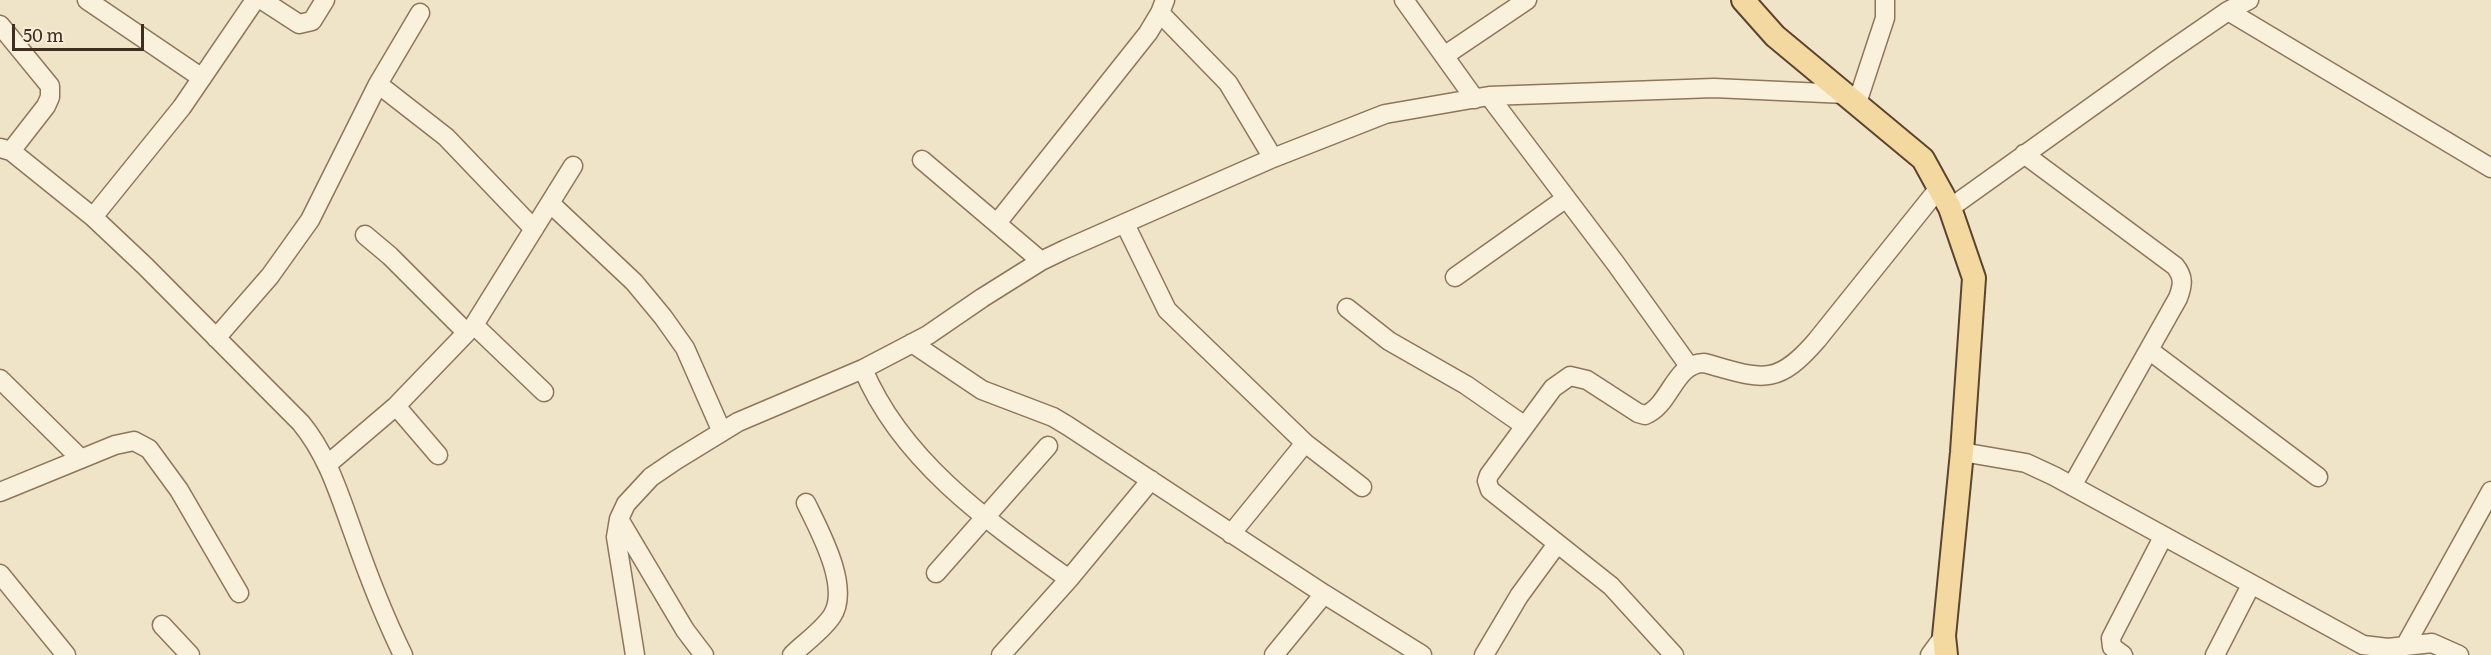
<!DOCTYPE html>
<html>
<head>
<meta charset="utf-8">
<style>
	body { margin:0 }
	#map { position:relative; width:2491px; height:655px; overflow:hidden; background:#f0e4c8; font-family:Literata,serif }
	canvas { display:block }
	.scale { position:absolute; left:12px; top:24px; width:132px; height:27px; box-sizing:border-box; border:3px solid #3d2e20; border-top:0; padding-left:8px; font-size:18px; line-height:21px; white-space:nowrap; color:#3d2e20; -webkit-text-stroke:4px #f7eed8; paint-order:stroke }
</style>
</head>
<body>
<div id="map">
<canvas width="2491" height="655"></canvas>
<div class="scale">50 m</div>
</div>
<script>
const context = document.querySelector('canvas').getContext('2d');
context.lineJoin = 'round';
function strokePath(path, color, width, dash) { context.strokeStyle = color; context.lineWidth = width; context.lineCap = dash ? 'butt' : 'round'; context.setLineDash(dash || []); context.stroke(path); }
const minor = new Path2D(`
	M87,0L202,78
	M262,0L299,24L312,21L325,0
	M1404,0L1475,99
	M2228,11L2491,168
	M1160,13L1228,83L1273,158
	M0,25L50,86V97L46,106L11,151
	M1444,56L1527,0
	M378,84L446,137L534,229
	M1489,96L1616,264L1689,366
	M1857,103L1885,18V0
	M0,148L11,151L93,217L145,266L301,423C328,456 339,494 354,535C368,575 384,616 403,655
	M2024,154L2175,266C2184,277 2183,285 2178,298L2072,486
	M922,160L1041,261
	M550,203L634,282L663,317L685,348L722,432
	M1950,208L2164,55L2228,11L2249,0
	M93,217L182,107L255,0
	M997,223L1148,33L1160,13L1165,0
	M1125,224L1167,310L1305,443L1362,487
	M365,235L390,256L466,332
	M1455,277L1565,199
	M1347,308L1389,341L1466,385L1525,426
	M474,325L544,392
	M216,338L270,276L310,220L378,84L420,13
	M912,343L982,390L1053,417L1068,426L1324,594L1422,655
	M2149,350L2318,477
	M863,369C902,462 989,522 1069,579
	M0,379L81,459
	M396,406L438,455
	M1962,452L2026,463L2054,476L2363,645L2388,648L2432,643L2459,655
	M328,464L396,406L474,325L573,166
	M0,492L115,445L134,441L149,449L179,490L239,593
	M619,519L685,630L704,655
	M1231,534L1305,443
	M936,573L1048,446
	M0,574L66,655
	M162,625L190,655
	M2405,646L2491,491
	M635,655L616,537L619,519L626,504L651,477L676,460L738,422L863,369L928,335L982,298L1041,261L1066,249L1273,158L1385,114L1489,96L1714,88L1846,94
	M792,655C804,643 822,631 832,616C851,587 819,530 806,503
	M1001,655L1069,579L1151,480
	M1274,655L1324,594
	M1484,655L1519,596L1557,544
	M1674,655L1611,586L1490,490L1487,481L1489,475L1553,388L1570,376L1587,380L1638,413L1645,415C1671,405 1674,363 1704,363C1760,378 1775,389 1817,340L1939,188
	M1930,655L1944,636
	M2123,655L2112,647L2111,638L2163,537
	M2215,655L2251,585`);
const major = new Path2D(`
	M1743,0L1775,36L1923,159L1950,208L1974,278L1962,452L1944,636L1946,655`);
strokePath(minor, '#8d765c', 21);
strokePath(major, '#5b4430', 26);
strokePath(minor, '#faf1dc', 18);
strokePath(major, '#f3d9a0', 22);
</script>
</body>
</html>
